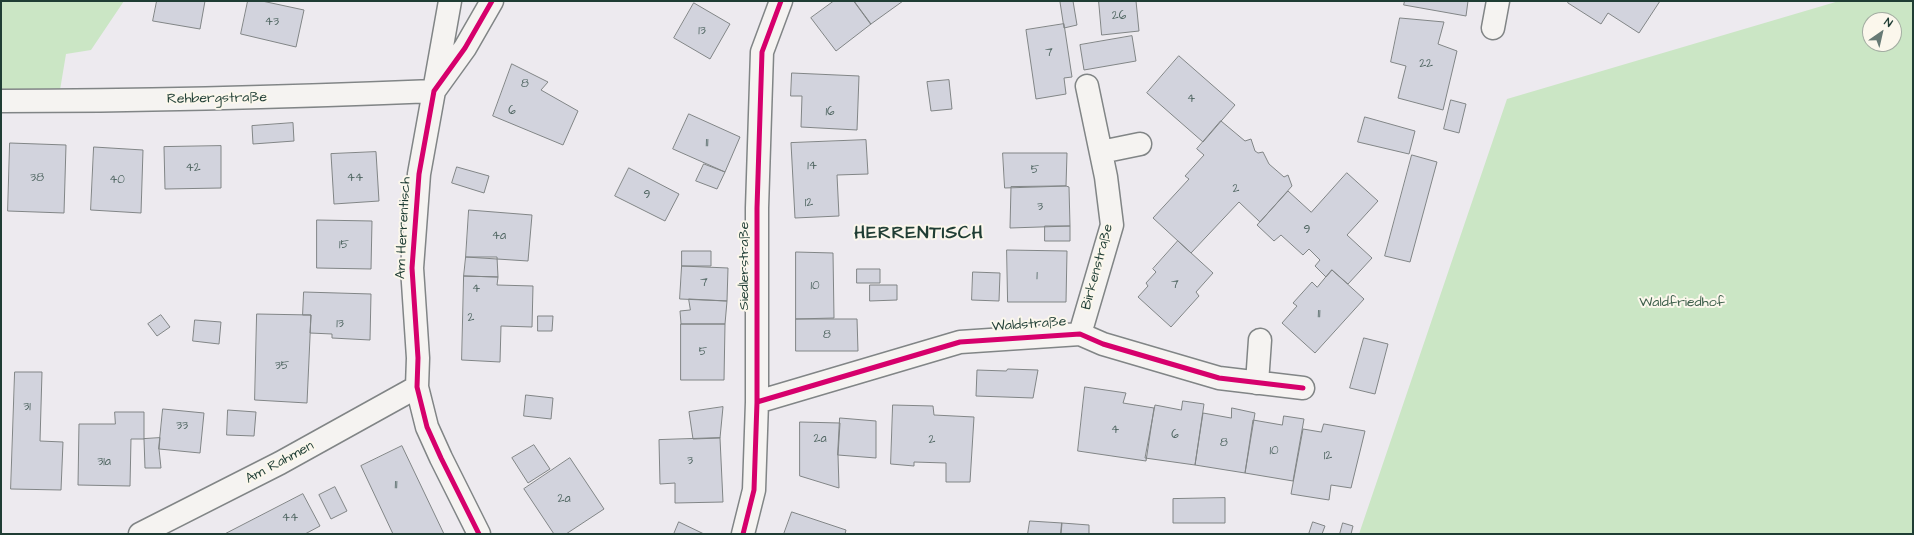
<!DOCTYPE html>
<html>
<head>
<meta charset="utf-8">
<style>
	body { margin:0 }
	#map { position:relative; width:1914px; height:535px; overflow:hidden; background:#edeaef; font-family:"Architects Daughter",sans-serif }
	canvas { display:block }
	.frame { position:absolute; inset:0; border:2px solid #1f3d34; pointer-events:none }
	.north { position:absolute; left:1862px; top:12px; width:40px; height:40px; box-sizing:border-box; background:#fbf7ec; border:1px solid #a3ada2; border-radius:50%; rotate:34deg; font-size:11px; font-weight:700; line-height:16px; text-align:center; color:#1f3d34 }
	.north::after { content:''; display:block; margin:auto; width:14px; height:18px; background:#677a75; clip-path:polygon(50% 0,100% 100%,50% 72%,0 100%) }
</style>
</head>
<body>
<div id="map">
<canvas width="1914" height="535"></canvas>
<div class="frame"></div>
<div class="north">N</div>
</div>
<script>
const context = document.querySelector('canvas').getContext('2d');
context.lineJoin = 'round';
function fill(path, color) { context.fillStyle = color; context.fill(path, 'evenodd'); }
function strokePath(path, color, width, dash) { context.strokeStyle = color; context.lineWidth = width; context.lineCap = dash ? 'butt' : 'round'; context.setLineDash(dash || []); context.stroke(path); }
function write(font, color, halo, rows, align = 'center') {
  context.font = font + ' "Architects Daughter",sans-serif'; context.lineWidth = 4; context.setLineDash([]); context.textBaseline = 'middle'; context.strokeStyle = halo; context.fillStyle = color; for (const [text, x, y, turn = 0] of rows) {
    context.save(); context.translate(x, y); context.rotate((+turn || 0) * Math.PI / 180); context.textAlign = isNaN(turn) ? turn : align; if (halo) context.strokeText(text, 0, 0); context.fillText(text, 0, 0); context.restore();
  }
}
const green = new Path2D(`
	M1,1H124L91,50L66,54L60,90L1,92Z
	M1839,1H1913V534H1359L1507,99ZM1870,20H1894V44H1870Z`);
const building = new Path2D(`
	M157,1H205L200,29L153,21Z
	M248,1H262L304,10L296,47L241,34Z
	M834,1H854L871,24L836,51L811,18Z
	M854,1H903L871,24Z
	M1073,1L1077,25L1064,28L1060,2Z
	M1099,1H1136L1139,31L1102,35Z
	M1405,1H1468L1466,16L1404,5Z
	M1569,1H1660L1639,33L1608,13L1601,24L1568,3Z
	M694,3L730,24L710,59L674,38Z
	M1400,18L1444,22L1438,44L1457,51L1443,110L1398,98L1406,66L1391,62Z
	M1064,24L1072,77L1064,78L1066,94L1036,99L1026,30Z
	M1132,36L1136,61L1084,70L1080,45Z
	M1179,56L1235,105L1203,142L1147,93Z
	M512,64L548,82L541,90L578,111L563,145L493,116Z
	M792,73L859,76L857,130L801,127L802,96H791Z
	M949,80L952,109L931,111L927,82Z
	M1451,100L1466,104L1459,133L1444,129Z
	M689,114L740,137L725,172L673,149Z
	M1365,117L1415,131L1409,154L1358,142Z
	M1221,121L1245,141L1251,139L1255,151L1258,153L1263,152L1269,164L1284,177L1288,175L1292,186L1260,222L1239,202L1191,253L1153,218L1189,179L1185,176L1204,155L1197,149Z
	M293,123L294,141L253,144L252,126Z
	M866,140L868,174L837,175L839,216L795,218L791,143Z
	M10,143L66,145L64,213L8,211Z
	M221,146V188L165,189L164,147Z
	M94,147L143,150L141,213L91,210Z
	M376,152L379,201L334,204L331,154Z
	M1003,153H1067L1066,186L1005,188Z
	M1412,155L1437,162L1410,262L1385,256Z
	M704,164L725,172L717,189L696,181Z
	M457,167L489,176L484,193L452,183Z
	M629,168L679,194L665,221L615,196Z
	M1347,173L1378,201L1347,235L1372,258L1348,284L1332,270L1326,277L1315,266L1320,260L1309,249L1303,255L1281,235L1274,241L1257,225L1288,191L1311,212Z
	M1066,186L1069,187L1070,226L1010,228L1011,187Z
	M469,210L532,215L528,261L466,257Z
	M317,220L372,221L371,269L317,268Z
	M1045,226H1070V241H1045Z
	M1178,241L1213,273L1196,292L1199,296L1171,327L1138,297L1148,286L1146,283L1156,272L1153,269Z
	M1007,250L1067,251L1066,302H1008Z
	M682,251H711V266H682Z
	M796,252L833,253L834,318L796,319Z
	M466,257H497L498,277L464,276Z
	M682,266L728,268L727,301L680,299Z
	M857,269H880V283H857Z
	M1332,270L1364,299L1315,353L1282,323L1297,306L1293,303L1312,282L1317,287Z
	M973,272L1000,273L999,301L972,300Z
	M464,276L498,277L497,285L533,286L532,327L501,326L500,362L462,360Z
	M870,285H897V300L870,301Z
	M304,292L371,294L370,340L332,338V334L310,333L311,315H303Z
	M689,299L727,301L725,324H681L680,311L690,310Z
	M257,314L311,315L307,403L255,400Z
	M161,315L170,327L157,336L148,324Z
	M538,316H553L552,331H538Z
	M796,319H857L858,351H796Z
	M195,320L221,322L219,344L193,341Z
	M681,324H725L724,380H681Z
	M1364,338L1388,344L1375,394L1350,388Z
	M1008,369L1038,370L1033,398L976,396L977,370L1006,371Z
	M15,372H42L40,441L63,442L61,490L11,489Z
	M1085,387L1126,393L1123,403L1154,408L1146,461L1078,451Z
	M526,395L553,398L551,419L524,416Z
	M1183,401L1204,404L1195,465L1145,458L1155,405L1181,410Z
	M893,405L933,406L934,415L974,417L970,482H946V463L914,462V466L891,464Z
	M723,407L720,438L693,439L689,412Z
	M1232,408L1255,413L1245,473L1195,465L1203,413L1231,418Z
	M163,409L204,413L200,453L159,449Z
	M228,410L256,412L254,436L227,435Z
	M115,412H144V439H131L130,486L78,485L79,424H115Z
	M1284,416L1304,419L1293,481L1245,473L1253,420L1282,425Z
	M840,418L876,421V458L838,455Z
	M800,422L840,423L838,455L839,488L800,476Z
	M1324,424L1365,431L1351,488L1331,485L1329,500L1291,494L1303,429L1321,432Z
	M160,438L159,449L161,468H145L144,439Z
	M720,438L723,502L675,503V483L660,484L659,440Z
	M534,445L550,469L528,483L512,458Z
	M402,446L444,534H393L361,466Z
	M570,458L604,509L566,534H554L524,489Z
	M335,487L347,511L331,519L319,495Z
	M303,494L320,526L305,534H225Z
	M1225,498V523H1173V499Z
	M792,512L846,530L845,534H784Z
	M1030,521L1062,523L1061,534H1028Z
	M679,522L704,534H674Z
	M1313,522L1325,526L1322,534H1309Z
	M1062,523L1089,525V534H1061Z
	M1343,523L1353,526L1351,534H1340Z`);
const minor = new Path2D(`
	M1493,28L1498,1
	M1,101C145,101 290,97 434,91L450,1
	M1101,152L1140,144
	M1080,334L1112,225L1106,177L1087,86
	M1257,383L1260,340
	M757,402L960,342L1080,334L1103,344L1219,378L1303,388
	M140,534L280,463L417,387
	M479,534L441,458L427,427L417,387L418,358L412,268L419,174L434,91L465,48L492,1
	M743,534L754,490L757,402V208L762,52L781,1`);
const cycleway = new Path2D(`
	M757,402L960,342L1080,334L1103,344L1219,378L1303,388
	M479,534L441,458L427,427L417,387L418,358L412,268L419,174L434,91L465,48L492,1
	M743,534L754,490L757,402V208L762,52L781,1`);
const numberNames = [
	["26",1119,16],
	["43",272,22],
	["13",702,31],
	["7",1049,53],
	["22",1426,64],
	["8",525,84],
	["4",1191,99],
	["6",512,111],
	["16",830,112],
	["11",707,143],
	["14",812,166],
	["42",193,168],
	["5",1035,170],
	["38",37,178],
	["44",355,178],
	["40",117,180],
	["2",1236,189],
	["9",647,195],
	["12",809,203],
	["3",1040,207],
	["9",1307,230],
	["4a",499,236],
	["15",344,245],
	["1",1037,276],
	["7",704,283],
	["7",1175,285],
	["10",815,286],
	["4",476,289],
	["11",1319,314],
	["2",471,318],
	["13",340,324],
	["8",827,335],
	["5",703,352],
	["35",282,366],
	["31",27,407],
	["33",182,426],
	["4",1115,430],
	["6",1175,435],
	["2a",820,439],
	["2",932,440],
	["8",1224,443],
	["10",1274,451],
	["12",1328,456],
	["3",690,461],
	["31a",104,462],
	["11",396,485],
	["2a",564,499],
	["44",290,518]
];
const streetNames = [
	["Rehbergstraße",217,99,-1],
	["Am Herrentisch",404,228,-87],
	["Siedlerstraße",745,266,-90],
	["Birkenstraße",1098,267,-75],
	["Waldstraße",1029,325,-4],
	["Am Rahmen",280,463,-28]
];
const parkNames = [
	["Waldfriedhof",1682,303]
];
const districtNames = [
	["HERRENTISCH",919,234]
];
fill(green, '#cbe6c5');
fill(building, '#d2d3dd');
strokePath(building, '#818586', 1);
strokePath(minor, '#818586', 25);
strokePath(minor, '#f5f3f1', 22);
strokePath(cycleway, '#d6006c', 5);
write('12px', '#506662', null, numberNames);
write('14px', '#1f3d34', '#fbf7ec', streetNames);
write('14px', '#3c5e4a', '#fbf7ec', parkNames);
context.letterSpacing = '1px';
write('bold 18px', '#1f3d34', '#fbf7ec', districtNames);
context.letterSpacing = '0px';
</script>
</body>
</html>
